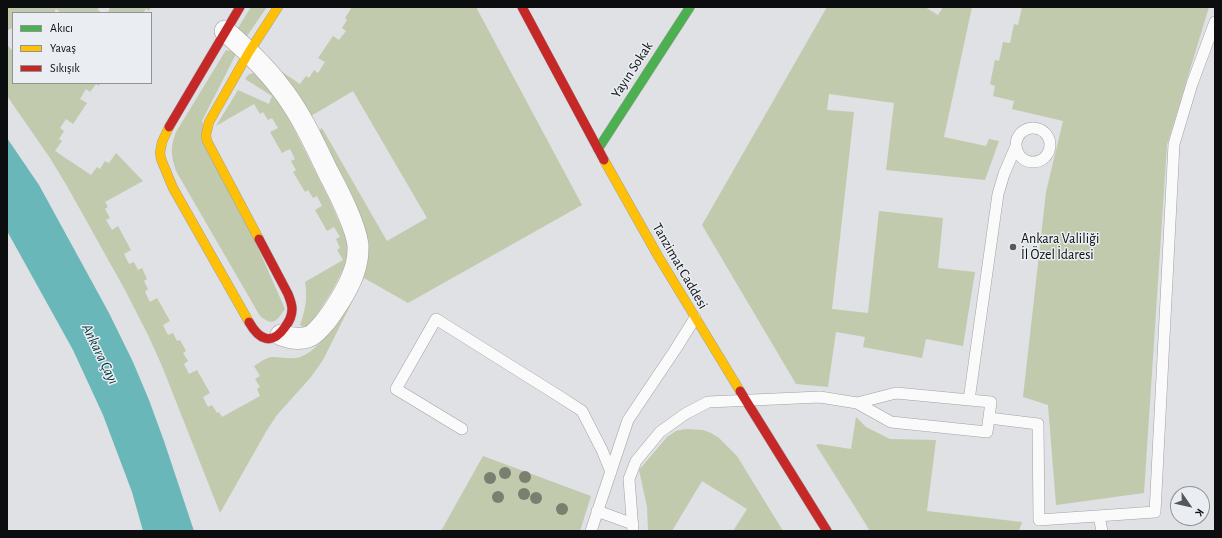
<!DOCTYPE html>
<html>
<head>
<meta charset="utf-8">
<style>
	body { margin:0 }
	#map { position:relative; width:1222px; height:538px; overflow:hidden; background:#dfe1e4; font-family:"Alegreya Sans",sans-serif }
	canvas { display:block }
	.frame { position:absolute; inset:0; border:8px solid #0b0d0e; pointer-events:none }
	.legend { position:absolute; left:12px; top:12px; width:140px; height:72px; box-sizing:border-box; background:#eaeef3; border:1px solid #919497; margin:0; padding:5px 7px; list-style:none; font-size:12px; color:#0b0d0e }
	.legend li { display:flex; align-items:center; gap:8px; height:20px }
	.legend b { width:20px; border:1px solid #919497 }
	.north { position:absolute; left:1170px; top:486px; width:40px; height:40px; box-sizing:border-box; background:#eaeef3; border:1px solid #919497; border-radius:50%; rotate:124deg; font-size:11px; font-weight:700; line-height:16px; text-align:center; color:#0b0d0e }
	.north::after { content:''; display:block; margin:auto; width:14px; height:18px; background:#555759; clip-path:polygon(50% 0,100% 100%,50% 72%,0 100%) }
</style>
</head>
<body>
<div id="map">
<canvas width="1222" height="538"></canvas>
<div class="frame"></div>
<ul class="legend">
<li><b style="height:5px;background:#4caf50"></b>Akıcı</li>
<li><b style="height:5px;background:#ffc107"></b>Yavaş</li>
<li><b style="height:5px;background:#c62828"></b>Sıkışık</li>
</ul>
<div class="north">K</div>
</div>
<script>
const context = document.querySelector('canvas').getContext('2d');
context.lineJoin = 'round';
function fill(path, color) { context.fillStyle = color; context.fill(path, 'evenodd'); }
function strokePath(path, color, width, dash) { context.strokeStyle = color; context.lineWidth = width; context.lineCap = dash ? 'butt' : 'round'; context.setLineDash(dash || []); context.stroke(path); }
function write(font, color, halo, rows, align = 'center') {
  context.font = font + ' "Alegreya Sans",sans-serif'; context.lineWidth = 3; context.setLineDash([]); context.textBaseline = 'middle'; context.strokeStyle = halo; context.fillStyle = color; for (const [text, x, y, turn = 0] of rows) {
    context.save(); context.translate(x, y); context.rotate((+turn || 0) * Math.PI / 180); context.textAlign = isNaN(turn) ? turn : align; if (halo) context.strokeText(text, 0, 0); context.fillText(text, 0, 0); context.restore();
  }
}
const green = new Path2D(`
	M7,7H99L98,10L102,13H61L56,9L54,13H13V28L8,30L7,26Z
	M110,7H151L149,11L146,9L143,13H108Z
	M251,7H267L247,36L242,34L238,28Z
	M352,7H476L582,205L408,303L364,278L323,360L311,377L277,415L267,430L220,513L162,366L148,335L125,290L67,186L50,158L7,96V45L13,51V83H100L99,86L96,84L90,92L86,89L80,99L87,103L73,124L66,119L60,128L64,131L59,139L62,141L55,151L91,175L97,167L100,169L105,161L109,163L116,153L143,181L105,202L108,207L105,209L110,218L106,220L112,230L118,226L131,250L124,254L129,264L134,262L138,270L142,268L147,279L144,281L148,289L145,292L150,302L157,298L170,321L163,325L168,335L173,333L177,341L180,340L186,351L183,353L188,361L184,364L189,374L197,370L210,393L203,397L208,407L212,405L217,413L219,412L222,417L260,396L257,389L260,387L255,379L260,376L254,366C259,363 268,356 273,357C282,357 291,360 300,357C328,347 347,300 360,276L317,132L322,128L387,241L427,218L353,91L311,116L273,66L300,84L306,76L309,78L314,70L318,73L325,62L318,58L333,36L339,40L346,31L342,28L347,20L345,18Z
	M827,7H925L938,15L943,7H972L944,137L986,146L989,139L999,141L985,180L886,170L894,103L829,94L827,110L854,112L832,309L868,313L879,211L943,218L938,268L975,272L963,346L926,339L922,358L863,347L865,337L836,332L828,387L796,384L702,225Z
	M1022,7H1209L1167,145L1144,493L1056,505L1048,405L1023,397L1046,192L1063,121L1012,109L1014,101L993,96L995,86L990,84L995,60L999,61L1003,42L1010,43L1014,24L1018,25Z
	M226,50L231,51L236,54L202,121L285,309C276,321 274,327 260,316L176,171C171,155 170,148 176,132Z
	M253,73L262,78L287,115L329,199L348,242V257L344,268L332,291L316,316L307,326L303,327L300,325C305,311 308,297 305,282L343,260L337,250L340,248L336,239L340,237L334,227L327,231L315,210L322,206L317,196L313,198L308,190L305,192L293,172L296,170L291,161L295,159L290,149L282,153L270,132L278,128L272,118L268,120L263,112L260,114L254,104L216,126L238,90L269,104L272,96L245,79L248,75Z
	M856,417L866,427L890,439L936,440L927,511L1022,522L1019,531H870L816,445L819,444L851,449Z
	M686,429L703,430L711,433L719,438L737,456L783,531H733L747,509L702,481L672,531H648L647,507L639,470L667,437L676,431Z
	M483,456L591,496L580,531H441Z`);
const water = new Path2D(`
	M7,138L39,185L109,313L133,362L149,400L164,441L194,531H143L132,492L103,415L73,350L7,231Z`);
const lane = new Path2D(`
	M1016 145a17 17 0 1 1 34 0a17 17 0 1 1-34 0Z
	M969,400L998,194L1004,174L1016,146
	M989,418L1038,424L1039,520L1155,512L1174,144L1192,84L1215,22
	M462,429L396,389L436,319L562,398L582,411L602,450L611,472
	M597,511L633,524
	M1099,516L1102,531
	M591,531L628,420L675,350L695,318
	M633,531L629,479L636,461L660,432L685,414L708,402L820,397L857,403L891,422L987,432L991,402L896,393L857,403`);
const street = new Path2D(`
	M225,31C245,48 264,66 280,87C300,112 314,143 328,172C338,191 355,223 358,245C358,249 358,255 357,260C354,279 342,298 331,314C327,320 315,335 308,337C299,340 289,338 281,335`);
const fast = new Path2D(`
	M598,149L690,7`);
const slow = new Path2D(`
	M169,127L162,142L160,153L161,159L173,188L249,322
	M604,160L658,256L740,391
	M259,239L207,141L206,135L209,122L249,52L278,7`);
const jam = new Path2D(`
	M522,7L604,160
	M169,127L240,7
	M249,322C259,340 272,346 285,327C289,322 292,316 292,309C292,304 290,299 288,294L259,239
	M740,391L827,531`);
const trees = [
	[505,473],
	[525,477],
	[490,478],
	[524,494],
	[498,497],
	[536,498],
	[562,509]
];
const markers = [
	[1013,247,4,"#555759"]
];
const streetNames = [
	["Yayın Sokak",632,70,-57],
	["Tanzimat Caddesi",680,266,60]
];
const poiNames = [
	["Ankara Valiliği",1021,239],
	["İl Özel İdaresi",1021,255]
];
const waterNames = [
	["Ankara Çayı",100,354,64]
];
fill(green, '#c1caac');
fill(water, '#6ab7b9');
strokePath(lane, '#a0a1a3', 12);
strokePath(street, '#a0a1a3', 22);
strokePath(fast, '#a0a1a3', 10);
strokePath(slow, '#a0a1a3', 10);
strokePath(jam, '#a0a1a3', 10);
strokePath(lane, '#fafafb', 11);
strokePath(street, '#fafafb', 21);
strokePath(fast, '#4caf50', 9);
strokePath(slow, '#ffc107', 9);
strokePath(jam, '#c62828', 9);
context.fillStyle = '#7a7f6f';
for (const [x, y] of trees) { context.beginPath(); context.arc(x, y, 6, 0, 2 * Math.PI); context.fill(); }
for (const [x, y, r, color] of markers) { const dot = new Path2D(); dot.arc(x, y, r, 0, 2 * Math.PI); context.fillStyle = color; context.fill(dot); strokePath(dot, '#eaeef3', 1.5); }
write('14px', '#0b0d0e', '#eaeef3', streetNames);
write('14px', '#0b0d0e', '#eaeef3', poiNames, 'left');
write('italic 15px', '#06393a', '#eaeef3', waterNames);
</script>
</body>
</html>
